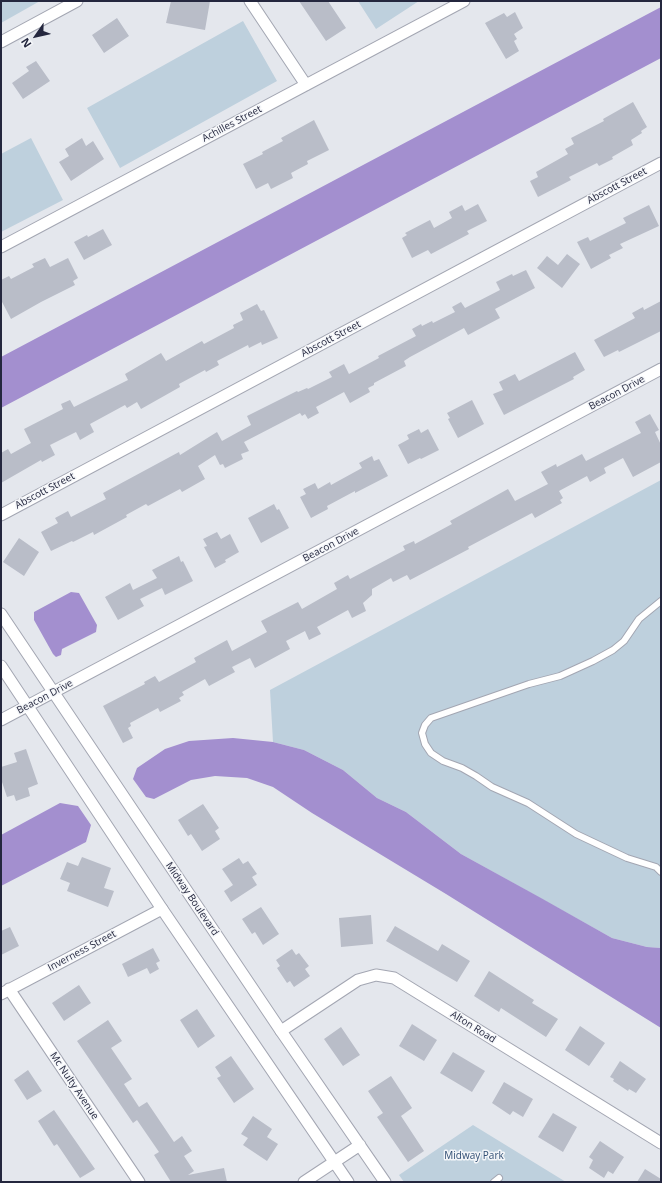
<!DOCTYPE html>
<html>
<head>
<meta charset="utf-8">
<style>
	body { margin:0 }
	#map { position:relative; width:662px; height:1183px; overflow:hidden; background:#e4e7ed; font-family:"Open Sans",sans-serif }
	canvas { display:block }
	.frame { position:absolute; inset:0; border:2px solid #24273e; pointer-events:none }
	.north { position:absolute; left:16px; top:16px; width:40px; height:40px; -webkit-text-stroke:3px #f4f6f9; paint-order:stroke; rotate:236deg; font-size:11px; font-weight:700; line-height:16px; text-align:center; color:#24273e }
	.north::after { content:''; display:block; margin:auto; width:14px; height:18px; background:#24273e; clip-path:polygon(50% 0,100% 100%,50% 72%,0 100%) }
</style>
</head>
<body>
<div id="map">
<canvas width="662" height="1183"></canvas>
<div class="frame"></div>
<div class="north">N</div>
</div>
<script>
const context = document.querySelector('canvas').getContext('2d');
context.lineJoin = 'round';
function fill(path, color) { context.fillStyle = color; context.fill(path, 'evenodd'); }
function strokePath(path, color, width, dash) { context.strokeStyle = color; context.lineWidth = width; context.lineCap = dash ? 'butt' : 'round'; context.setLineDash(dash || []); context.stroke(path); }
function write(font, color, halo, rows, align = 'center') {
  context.font = font + ' "Open Sans",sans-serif'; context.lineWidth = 3; context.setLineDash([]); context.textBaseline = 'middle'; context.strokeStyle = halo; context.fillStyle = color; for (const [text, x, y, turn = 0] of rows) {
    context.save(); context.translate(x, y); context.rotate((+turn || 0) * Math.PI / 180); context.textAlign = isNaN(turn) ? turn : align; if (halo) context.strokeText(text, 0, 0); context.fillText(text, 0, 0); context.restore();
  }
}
const green = new Path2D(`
	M1,1H40L1,23Z
	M358,1H419L376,29Z
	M243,21L277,81L120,168L87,108Z
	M31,138L63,200L1,232V154Z
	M661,480V948L647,947L612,938L461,854L406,812L377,798L343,770L304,750L273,742L270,690Z
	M473,1125L566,1182H404L399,1175Z`);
const water = new Path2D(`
	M661,7V58L1,408V357Z
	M71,592L79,593L97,625L96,632L62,649L61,655L56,657L53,654L34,620V612Z
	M233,738L273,742L304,750L343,770L377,798L406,812L461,854L541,898L612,938L647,947L661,948V1028L446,894L312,813L273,787L247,778L215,776L191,780L154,799L146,797L133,779L137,768L165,749L189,741Z
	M60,803L78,806L91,825L86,842L1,886V835Z`);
const building = new Path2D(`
	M171,1H210L205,30L166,23Z
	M299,1H328L346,28L326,41Z
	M515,12L523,28L514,34L517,39L514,41L519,51L506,59L485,23L504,13L507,17Z
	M117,18L129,36L104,53L92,35Z
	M36,61L50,81L23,99L12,83L29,71L26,67Z
	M633,102L647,127L641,131L642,133L631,140L633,145L612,157L613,159L599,166L597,163L569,177L571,180L538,197L530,181L538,177L536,172L568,154L565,149L574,144L571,138L604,121L603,119Z
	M314,120L329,150L307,161L308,164L291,173L293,178L271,189L268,183L256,189L243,164L263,154L262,152L283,141L281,138Z
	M82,138L86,146L93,141L104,159L71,181L59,162L69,156L65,149Z
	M478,204L487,221L467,231L469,234L431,254L428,250L412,258L402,238L407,235L405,233L430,220L434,228L452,218L449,212L462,205L465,211Z
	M649,205L659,226L620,244L623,248L609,255L611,258L591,269L577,242L588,237L590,241L626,223L623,218Z
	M103,229L112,245L84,260L74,242L87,235L88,237Z
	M567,254L580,264L562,288L537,268L547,256L558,265Z
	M45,258L50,267L68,258L78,278L73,281L75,285L41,302L11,319L1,300V280L9,276L11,279L34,267L32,264Z
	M526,270L535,288L495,309L500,318L468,335L464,328L410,357L404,361L406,366L374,383V385L368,388L370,392L350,403L344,392L316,407L319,413L308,419L305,414L302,416L300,413L244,442L249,451L241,454L243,459L225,468L223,464L220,465L215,455L198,466L205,479L182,492L180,489L148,506L146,504L126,515L127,517L94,535L93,532L73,542L72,541L51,551L41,532L58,523L55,518L68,511L71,517L106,499L103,493L179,452L180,455L217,432L222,441L251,425L247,416L297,391L298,392L307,388L308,389L332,377L329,372L344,364L349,374L379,358L378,356L416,336L412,329L421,324L422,326L432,321L433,323L455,312L452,307L461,302L465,308L500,290L496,282L512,274L513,276Z
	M661,301V331L619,352L618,350L604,357L594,340L635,318L632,313L643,307L644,310Z
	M257,304L261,311L264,310L278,338L262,345L261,342L249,348L248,345L217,361L219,365L206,372L205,370L179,384L180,387L141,409L137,402L127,408L125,405L90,424L94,432L80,440L76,432L50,445L55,455L42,462L41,460L1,483V453L8,449L11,454L31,443L24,429L63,409L61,404L70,400L74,407L128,380L125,374L161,353L166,361L202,341L204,344L234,328L233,325L243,320L240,313Z
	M575,352L585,370L573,377L574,379L504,415L493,394L503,390L499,382L515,374L519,381Z
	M472,400L484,424L458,438L448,419L450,418L447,413Z
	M650,414L659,430L655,432L661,445V462L633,477L623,458L604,468L606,473L590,482L587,476L559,491L563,498L560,500L562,503L535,518L532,513L468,547L469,549L410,580L407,575L393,582L391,578L372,589V595L363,603L366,611L352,618L348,610L317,627L321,634L309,640L305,631L286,641L290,649L255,668L250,658L232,667L235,672L209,686L205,679L182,692L184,695L179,698L181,701L160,712L158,708L130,723L131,726L128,728L133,738L123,743L103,706L145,684L144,682L155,676L159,682L196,662L194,658L227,640L232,651L267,632L261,621L298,602L302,609L337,589L334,583L348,575L350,579L405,550L403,546L414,541L415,544L452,524L450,521L508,489L515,501L548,484L541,472L556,464L557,467L582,454L586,461L641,433L635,422Z
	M419,429L421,433L428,429L439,450L421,459L420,458L408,464L398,445L409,439L407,435Z
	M372,456L374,461L379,459L388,476L355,493V491L327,506L328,509L311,518L300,497L306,494L303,489L315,483L318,489L330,482L331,485L362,468L359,463Z
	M274,504L277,510L279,509L289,528L261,543L248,518Z
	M217,532L221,539L230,534L239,552L225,560L226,562L215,568L204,547L207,546L203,539Z
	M19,538L39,552L24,576L3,562Z
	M179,556L181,562L183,561L193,581L165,595L162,588L140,599L144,606L118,620L105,597L130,583L133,590L157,578L152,570Z
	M26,749L38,784L28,788L30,796L16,801L14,795L7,797L1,779V767L17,762L14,753Z
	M203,804L219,828L215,831L220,839L202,851L191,834L188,836L178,820Z
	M82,857L111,868L104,888L114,891L108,907L67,891L70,883L60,879L67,862L78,866Z
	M239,858L243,864L248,861L257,874L252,877L257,885L231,902L224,891L233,885L222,869Z
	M261,907L279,934L263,945L255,932L252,934L242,919Z
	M371,915L373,944L341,947L339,918Z
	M395,926L438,951L442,944L470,961L457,982L386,941Z
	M10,927L19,946L1,955V931Z
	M153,948L160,961L156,963L159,969L150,974L147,968L128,977L122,964Z
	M292,949L296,955L299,953L309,966L305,969L310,976L294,987L290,981L287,983L277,968L280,966L276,960Z
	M489,971L534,1000L532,1003L558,1019L546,1037L501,1008L499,1012L474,996Z
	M79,985L91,1003L64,1021L52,1003Z
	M197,1009L215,1036L198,1048L180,1020Z
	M108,1020L122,1041L111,1048L132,1079L124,1084L139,1107L147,1102L174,1142L182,1136L192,1151L184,1156L194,1171L188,1175L224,1168L227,1182H171L154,1155L159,1152L137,1120L133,1123L77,1041Z
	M412,1024L437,1040L424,1061L399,1046Z
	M580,1026L605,1043L589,1066L565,1050Z
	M341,1027L360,1055L343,1066L324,1039Z
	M453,1052L485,1071L472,1092L440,1073Z
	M231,1056L254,1089L234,1103L217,1078L221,1076L215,1067Z
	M620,1061L646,1079L636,1093L629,1089L628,1091L613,1081L614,1079L610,1077Z
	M28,1070L42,1091L27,1100L14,1080Z
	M391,1076L412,1108L401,1116L424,1151L408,1162L377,1117L383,1113L368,1091Z
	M504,1082L533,1099L523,1117L513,1111L510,1115L492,1103Z
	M54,1110L95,1169L80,1178L57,1144L54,1146L38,1121Z
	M553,1113L577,1127L563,1152L538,1137Z
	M253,1116L272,1129L267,1137L278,1144L267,1161L243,1145L248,1138L241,1134Z
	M600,1141L624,1157L613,1174L608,1171L604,1178L589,1168L593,1160L589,1157Z
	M645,1169L661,1179V1182H637Z`);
const service = new Path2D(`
	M661,601L639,619L624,641L613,650L593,661L560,676L529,684L431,718L425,725L422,733L425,744L431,753L443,761L462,768L476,776L492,787L528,803L576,834L627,858L656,867L661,872
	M494,1182L499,1178`);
const minor = new Path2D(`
	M250,1L306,85
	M1,42L77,1
	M1,247L464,1
	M1,515L661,163
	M1,720L661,369
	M9,989L139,1182
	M1,994L162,909
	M281,1031L358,980L376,975L394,978L661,1143`);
const tertiary = new Path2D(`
	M1,614L281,1031L385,1182
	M1,666L162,909L348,1182
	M304,1182L360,1145`);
const streetNames = [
	["Achilles Street",232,124,-28],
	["Abscott Street",617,186,-28],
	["Abscott Street",331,339,-28],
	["Beacon Drive",617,393,-28],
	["Abscott Street",45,491,-28],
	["Beacon Drive",331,545,-28],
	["Beacon Drive",45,697,-28],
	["Midway Boulevard",192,899,56],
	["Inverness Street",82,951,-28],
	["Alton Road",473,1027,32],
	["Mc Nulty Avenue",74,1086,56]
];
const parkNames = [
	["Midway Park",474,1156]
];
fill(green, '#bed0dd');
fill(water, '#a38fcf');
fill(building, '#b9bdc8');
strokePath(service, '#a3a6b2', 8);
strokePath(minor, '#a3a6b2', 13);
strokePath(tertiary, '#a3a6b2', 13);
strokePath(service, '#fff', 6);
strokePath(minor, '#fff', 11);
strokePath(tertiary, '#fff', 11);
write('10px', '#24273e', '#f4f6f9', streetNames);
write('10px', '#304e73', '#f4f6f9', parkNames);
</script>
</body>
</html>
